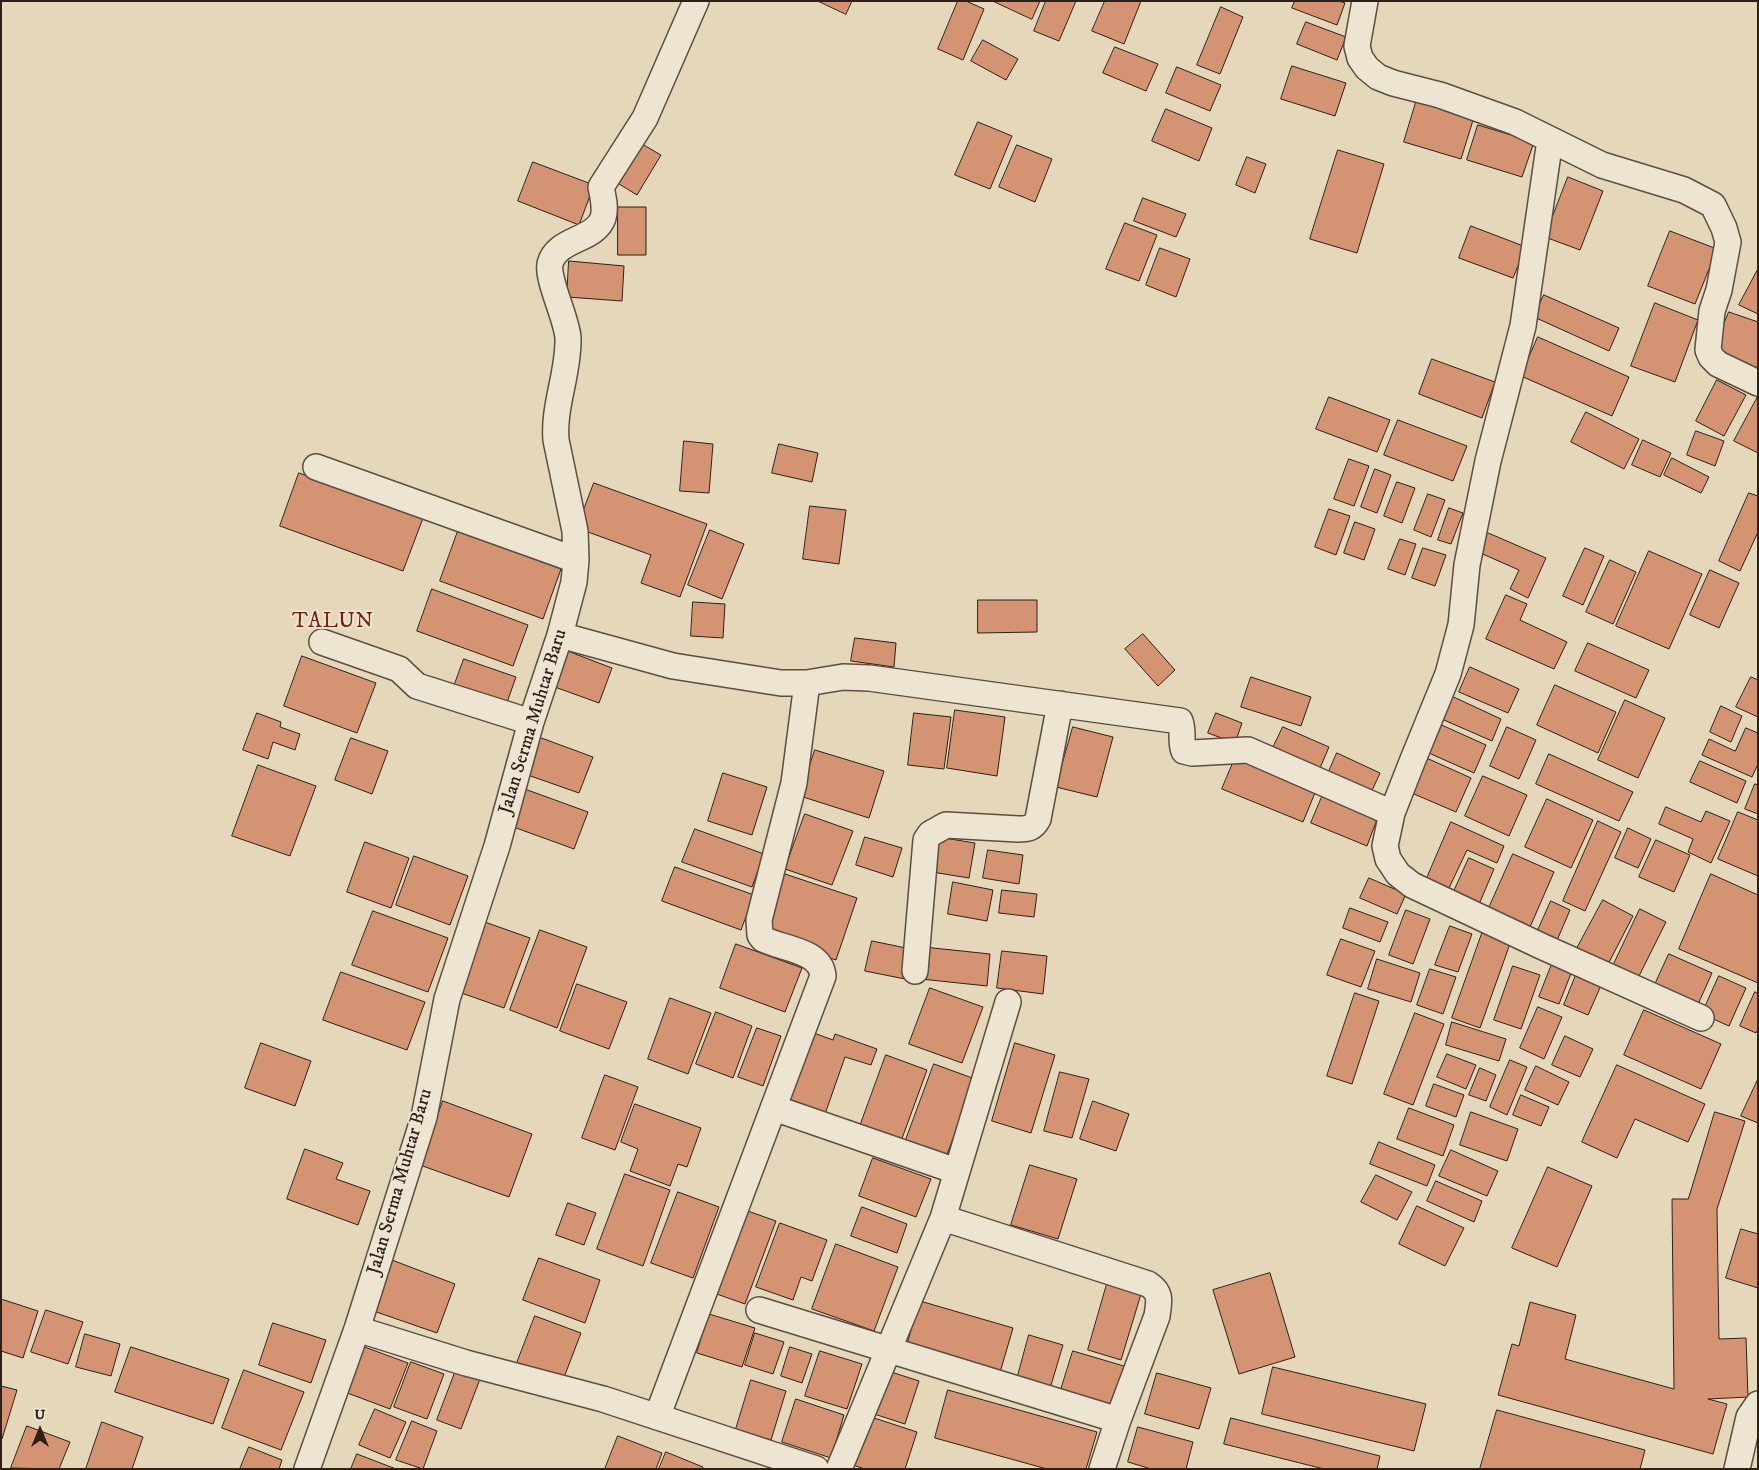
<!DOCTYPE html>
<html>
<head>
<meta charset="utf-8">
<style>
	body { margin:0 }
	#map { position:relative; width:1759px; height:1470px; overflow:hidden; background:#e4d7ba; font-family:"IM FELL DW Pica",serif }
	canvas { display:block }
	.frame { position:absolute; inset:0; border:2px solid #2f2017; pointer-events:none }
	.north { position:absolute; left:15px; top:1405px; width:50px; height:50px; -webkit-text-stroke:4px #ede5d2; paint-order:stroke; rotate:0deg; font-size:14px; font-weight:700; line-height:20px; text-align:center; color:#2f2017 }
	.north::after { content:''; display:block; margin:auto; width:18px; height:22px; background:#2f2017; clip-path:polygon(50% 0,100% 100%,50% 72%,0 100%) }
</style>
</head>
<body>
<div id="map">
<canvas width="1759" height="1470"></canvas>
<div class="frame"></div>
<div class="north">U</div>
</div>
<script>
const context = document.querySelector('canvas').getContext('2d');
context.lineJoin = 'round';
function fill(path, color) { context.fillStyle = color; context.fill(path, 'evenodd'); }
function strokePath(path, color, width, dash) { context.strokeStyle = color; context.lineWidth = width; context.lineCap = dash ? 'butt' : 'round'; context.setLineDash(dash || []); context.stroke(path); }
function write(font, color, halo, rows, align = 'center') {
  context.font = font + ' "IM FELL DW Pica",serif'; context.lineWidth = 4; context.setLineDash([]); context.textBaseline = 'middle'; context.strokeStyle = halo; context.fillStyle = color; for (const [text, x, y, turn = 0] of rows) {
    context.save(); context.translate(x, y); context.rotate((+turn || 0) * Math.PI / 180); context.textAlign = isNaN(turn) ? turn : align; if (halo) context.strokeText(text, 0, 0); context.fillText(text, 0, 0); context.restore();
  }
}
const building = new Path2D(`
	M818,1H852L846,14Z
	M958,1H966L984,9L963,60L938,49Z
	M993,1H1040L1032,19Z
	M1046,1H1076L1059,41L1034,31Z
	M1105,1H1141L1124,44L1092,31Z
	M1295,1H1339L1345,3L1337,25L1292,8Z
	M1221,7L1243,17L1220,74L1197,65Z
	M1306,22L1346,37L1337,60L1297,44Z
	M983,40L1018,59L1006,80L971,61Z
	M1115,47L1158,64L1146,91L1103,73Z
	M1292,66L1346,83L1335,116L1281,99Z
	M1177,67L1221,85L1210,111L1166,93Z
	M1417,99L1474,117L1461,159L1404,142Z
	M1166,109L1212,128L1199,161L1152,141Z
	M978,122L1012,136L990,189L955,175Z
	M1478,125L1534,142L1522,177L1467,160Z
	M635,140L661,155L637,195L611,179Z
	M1017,145L1052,159L1035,202L999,187Z
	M1338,150L1384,164L1357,253L1310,239Z
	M1247,157L1266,164L1255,193L1236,185Z
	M533,162L594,185L579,225L518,201Z
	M1568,177L1603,191L1580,250L1545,237Z
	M1143,198L1186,214L1176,237L1134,221Z
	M618,207H646V255H618Z
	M1125,223L1157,235L1139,281L1106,269Z
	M1471,226L1526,247L1513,278L1459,258Z
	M1670,231L1717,249L1695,304L1648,286Z
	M1160,248L1190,259L1176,297L1146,285Z
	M569,261L624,266L622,301L567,297Z
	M1758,269V314L1739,305Z
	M1544,295L1619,328L1609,351L1534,317Z
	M1655,303L1698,320L1675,382L1631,366Z
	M1729,312L1758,322V368L1713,351Z
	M1538,337L1629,377L1612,416L1521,376Z
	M1432,359L1495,382L1482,418L1419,394Z
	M1717,380L1746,395L1724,436L1696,421Z
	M1758,396V453L1734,441Z
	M1329,397L1390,420L1377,452L1316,429Z
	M1586,412L1639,439L1624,469L1571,442Z
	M1398,420L1467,446L1453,481L1384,455Z
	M1696,431L1724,441L1715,466L1687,455Z
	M1643,440L1671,453L1660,477L1632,465Z
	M684,441L713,444L709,493L680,491Z
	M779,444L818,453L812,482L772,473Z
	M1672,458L1709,477L1701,493L1664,475Z
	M1349,459L1369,466L1354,506L1334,499Z
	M1375,469L1391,475L1377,513L1361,507Z
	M299,473L423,518L403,571L280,526Z
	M1397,482L1415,488L1402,523L1384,516Z
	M594,483L707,524L680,597L641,583L651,555L577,528Z
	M1749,493L1758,496V532L1740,571L1719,561Z
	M1428,494L1445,500L1431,537L1414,530Z
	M810,506L846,510L839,564L803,559Z
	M1449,508L1463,513L1451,544L1438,540Z
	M1329,509L1350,516L1336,555L1315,547Z
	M1355,522L1375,529L1364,560L1344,553Z
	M710,530L744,544L722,599L688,585Z
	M458,531L561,569L543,619L440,581Z
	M1486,532L1546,558L1528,598L1510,589L1519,570L1478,552Z
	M1400,539L1416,544L1405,575L1388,569Z
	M1423,548L1446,555L1435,586L1412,578Z
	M1585,548L1604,556L1583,605L1563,596Z
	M1649,551L1702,574L1669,649L1616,626Z
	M1610,560L1636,572L1613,624L1586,612Z
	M1710,570L1739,583L1719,628L1690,615Z
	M432,589L528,625L513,666L417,631Z
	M1506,595L1527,604L1520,620L1567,642L1554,669L1486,639Z
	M978,600H1037V632L978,633Z
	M693,602L725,604L723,638L691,636Z
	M1143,634L1175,670L1158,686L1125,649Z
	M855,638L896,643L894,667L851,661Z
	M1588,643L1649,670L1636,698L1575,671Z
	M565,650L612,668L599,703L552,686Z
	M302,656L376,683L357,733L284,706Z
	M464,659L516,677L505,708L453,689Z
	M1470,667L1519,689L1508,713L1459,692Z
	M1251,677L1311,697L1301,726L1241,707Z
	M1751,677L1758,680V717L1736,707Z
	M1555,685L1616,712L1598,753L1537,725Z
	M1447,694L1501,719L1492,741L1437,717Z
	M1625,700L1665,718L1638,778L1598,760Z
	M1721,706L1742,716L1731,742L1710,732Z
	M955,710L1005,717L997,776L947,768Z
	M257,713L281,722L280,727L300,734L295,750L273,742L268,759L243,750Z
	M914,713L951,717L944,769L908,765Z
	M1216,713L1242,723L1235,743L1208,733Z
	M1435,722L1486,745L1474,773L1422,750Z
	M1073,727L1113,737L1097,797L1056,787Z
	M1283,727L1329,747L1317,775L1270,754Z
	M1507,727L1536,740L1519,779L1490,766Z
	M1746,728L1758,733V764L1752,777L1702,755L1709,739L1735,751Z
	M536,736L593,757L579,793L522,773Z
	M351,738L388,751L372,794L335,780Z
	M815,750L884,771L869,818L800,796Z
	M1238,751L1319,783L1303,822L1222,789Z
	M1337,753L1380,773L1370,795L1327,776Z
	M1549,754L1633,792L1619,821L1536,784Z
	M1422,756L1471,778L1456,812L1407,791Z
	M1700,761L1746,781L1737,803L1690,782Z
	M258,765L316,786L290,856L232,836Z
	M723,773L767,787L752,835L708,821Z
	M1483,776L1527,795L1509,836L1465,816Z
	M1755,784L1758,785V814L1745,809Z
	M522,788L588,812L574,849L508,825Z
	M1324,792L1379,814L1367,846L1311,823Z
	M1547,799L1593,820L1571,868L1525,847Z
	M1666,807L1701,822L1706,811L1730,821L1711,863L1688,852L1693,839L1659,824Z
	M1738,812L1758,820V876L1718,859Z
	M805,814L853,831L832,885L785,869Z
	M1598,821L1621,832L1585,911L1563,901Z
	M1451,822L1504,846L1497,863L1467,850L1449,888L1427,878Z
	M1628,828L1651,839L1638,868L1615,858Z
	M695,829L764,854L752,887L682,862Z
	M865,837L902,848L893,877L856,865Z
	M938,837L975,843L969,878L932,872Z
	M1656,840L1690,855L1674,892L1639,877Z
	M365,842L409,858L391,908L347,892Z
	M988,850L1023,855L1019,884L983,878Z
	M1513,854L1554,872L1530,927L1489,908Z
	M414,856L468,876L450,925L396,905Z
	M1469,858L1494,869L1477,909L1451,898Z
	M675,867L754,895L741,930L662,901Z
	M785,874L857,898L836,960L764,936Z
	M1711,874L1758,895V983L1679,949Z
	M1369,878L1406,894L1397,914L1360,898Z
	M953,882L993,890L987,921L948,914Z
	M1002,890L1037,894L1034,917L999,913Z
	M1603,900L1633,916L1605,970L1574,954Z
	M1551,901L1570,910L1555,945L1535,937Z
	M1350,908L1388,922L1380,942L1343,928Z
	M1640,909L1666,922L1637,980L1612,968Z
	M1406,910L1430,919L1413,964L1389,955Z
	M373,911L448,938L428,992L352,965Z
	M479,920L530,938L504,1008L453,990Z
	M1450,926L1472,934L1458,972L1435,965Z
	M1484,928L1512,938L1480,1028L1452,1018Z
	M540,930L587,947L557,1028L510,1010Z
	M1341,939L1375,951L1361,987L1327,975Z
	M872,941L911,949L905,979L865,971Z
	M736,944L802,968L785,1012L720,988Z
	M924,947L990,954L987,986L921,979Z
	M1002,951L1047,956L1043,994L997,988Z
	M1669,954L1712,973L1695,1011L1652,991Z
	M1377,959L1420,973L1411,1002L1368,989Z
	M1552,964L1572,971L1559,1004L1539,997Z
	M1513,966L1540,975L1521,1029L1494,1020Z
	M1430,969L1456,977L1443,1014L1417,1005Z
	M1578,970L1603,981L1588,1015L1564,1005Z
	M341,972L425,1002L407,1050L323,1020Z
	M1719,976L1746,988L1729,1026L1702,1014Z
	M577,984L627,1002L609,1049L560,1031Z
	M930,988L983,1007L962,1063L909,1044Z
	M1755,992L1758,994V1029L1756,1033L1740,1026Z
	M1355,993L1379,1001L1352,1084L1327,1076Z
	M670,998L711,1013L688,1074L648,1059Z
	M1538,1007L1562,1017L1544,1059L1520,1048Z
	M1644,1010L1721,1044L1701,1089L1624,1055Z
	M716,1012L752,1026L733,1078L696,1064Z
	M1415,1013L1444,1024L1413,1105L1384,1094Z
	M1452,1022L1506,1039L1499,1061L1446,1045Z
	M757,1028L781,1036L763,1086L738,1077Z
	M811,1032L833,1040L835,1034L877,1049L871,1065L845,1057L825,1114L786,1100Z
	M1565,1036L1593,1049L1580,1077L1552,1065Z
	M261,1043L311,1061L295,1106L245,1088Z
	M1015,1043L1055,1055L1031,1133L992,1121Z
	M1447,1054L1476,1065L1466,1089L1437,1077Z
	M886,1055L927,1070L900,1144L859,1129Z
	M1510,1060L1527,1067L1507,1115L1490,1107Z
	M934,1064L975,1079L945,1160L904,1145Z
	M1617,1065L1705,1104L1688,1142L1635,1119L1617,1158L1582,1142Z
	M1536,1066L1569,1082L1558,1105L1525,1090Z
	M1480,1068L1496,1075L1486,1101L1469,1095Z
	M1060,1072L1089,1079L1072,1138L1044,1131Z
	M605,1075L638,1087L615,1150L582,1138Z
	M1758,1079V1123L1741,1116Z
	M1434,1084L1464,1095L1456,1117L1426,1106Z
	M1521,1095L1549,1107L1541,1126L1513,1115Z
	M443,1101L532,1134L509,1197L420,1165Z
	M1093,1101L1129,1114L1116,1151L1080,1139Z
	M635,1104L701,1128L687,1167L678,1164L670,1186L630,1171L638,1149L621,1142Z
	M1409,1108L1454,1125L1443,1156L1397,1139Z
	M1471,1112L1518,1129L1507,1161L1460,1145Z
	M1715,1112L1745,1121L1717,1209L1719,1339L1746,1338L1748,1397L1708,1399L1727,1404L1713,1454L1498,1395L1512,1344L1519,1346L1530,1302L1576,1315L1565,1359L1674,1389L1672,1199H1688Z
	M1379,1142L1435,1165L1427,1186L1370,1164Z
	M305,1149L343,1163L336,1179L370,1191L358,1225L287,1199Z
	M1451,1150L1498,1171L1487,1196L1439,1176Z
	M873,1158L931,1179L916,1217L859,1196Z
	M1030,1165L1077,1179L1058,1239L1011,1225Z
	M1548,1167L1592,1186L1557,1267L1512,1248Z
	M625,1174L670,1190L643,1266L597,1249Z
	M1376,1175L1412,1192L1397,1220L1361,1202Z
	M1436,1181L1482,1201L1474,1222L1427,1201Z
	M678,1192L719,1207L693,1278L651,1263Z
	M568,1203L596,1213L584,1245L556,1235Z
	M1417,1206L1464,1228L1445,1266L1399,1244Z
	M862,1207L907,1224L897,1253L851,1236Z
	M742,1209L776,1221L745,1304L711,1292Z
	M780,1223L827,1240L812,1281L801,1277L793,1300L756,1287Z
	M1741,1229L1758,1234V1288L1726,1278Z
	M836,1244L898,1267L874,1331L812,1309Z
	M384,1257L455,1284L437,1333L365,1308Z
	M539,1258L600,1280L585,1323L523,1300Z
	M1270,1273L1295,1357L1239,1374L1213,1290Z
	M1107,1284L1141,1294L1121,1360L1088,1350Z
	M1,1299L38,1311L23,1358L1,1351Z
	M920,1301L1013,1328L999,1376L906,1349Z
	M46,1310L83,1322L68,1364L31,1352Z
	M709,1314L755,1328L742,1367L697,1353Z
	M535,1316L581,1333L563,1380L517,1363Z
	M273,1323L326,1340L311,1383L259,1365Z
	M755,1333L784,1342L773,1374L745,1365Z
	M85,1334L120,1344L111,1376L76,1367Z
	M1029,1335L1063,1345L1049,1392L1016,1383Z
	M359,1345L408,1363L390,1409L342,1391Z
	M131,1347L229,1379L213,1424L115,1392Z
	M790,1347L812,1354L802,1383L781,1376Z
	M820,1351L862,1364L847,1409L805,1396Z
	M1073,1351L1127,1367L1115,1409L1060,1393Z
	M411,1362L444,1374L427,1419L394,1407Z
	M1273,1367L1426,1404L1414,1451L1262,1414Z
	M244,1370L304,1392L281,1450L222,1428Z
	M456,1370L480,1379L461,1429L437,1420Z
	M885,1370L919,1381L905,1424L871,1413Z
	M1157,1373L1211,1388L1199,1429L1145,1414Z
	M751,1380L786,1391L771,1440L736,1429Z
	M1,1386L17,1390L2,1439H1Z
	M948,1390L1097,1432L1086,1469H1047L935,1438Z
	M796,1399L844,1415L831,1458L782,1442Z
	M375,1409L406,1422L390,1458L359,1445Z
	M1497,1410L1645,1450L1640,1469H1480Z
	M868,1416L917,1432L905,1469H865L853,1465Z
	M1231,1418L1380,1456L1377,1469H1324L1224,1444Z
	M412,1421L437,1431L423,1469L396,1460Z
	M102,1422L143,1437L132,1469H86Z
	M27,1426L70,1442L59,1469L11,1468Z
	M1138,1427L1193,1442L1186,1469H1151L1128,1462Z
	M618,1436L662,1453L656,1469H605Z
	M249,1447L282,1460L279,1469H240Z
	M666,1452L703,1467L702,1469H659Z
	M357,1454L396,1469H351Z`);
const street = new Path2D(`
	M1365,1L1357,46L1360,58L1367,68L1378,77L1393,83L1440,95L1515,122L1602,165L1684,190L1713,205L1724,228L1728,242L1719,290L1712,311L1708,350L1711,357L1718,364L1758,383
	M1550,140L1523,326L1488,461L1467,565L1461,625L1448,674L1412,762L1392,813L1385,846L1388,859L1398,874L1412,885L1541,946L1701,1018
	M316,467L576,560
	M560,635L673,666L781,683H807L843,677L869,678L1180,721C1184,732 1180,741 1184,751L1192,753L1248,750L1392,813
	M322,642L399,669L417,686L531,722
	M915,971L926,840L930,834L946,825L1018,829C1029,829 1033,828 1038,819L1060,704
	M774,1108L956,1171
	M943,1218L1148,1284C1162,1293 1159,1301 1157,1316L1118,1420L1102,1469
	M759,1310L1118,1420
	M357,1329L466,1363L603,1399L816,1469
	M657,1417L823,976C821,950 782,949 763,939L760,935L759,920L794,783L807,683
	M307,1469L357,1329L424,1117L447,999L497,846L531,722L560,635L574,582L576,560L575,531L556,440C553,406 569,373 568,338C567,319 547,280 550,264C556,238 595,241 603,218C606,208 603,197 601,187L645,118L696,1
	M839,1469L943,1218L1008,1002
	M1737,1469L1749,1417L1758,1404`);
const streetNames = [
	["Jalan Serma Muhtar Baru",534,722,-73],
	["Jalan Serma Muhtar Baru",401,1182,-74]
];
const quarterNames = [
	["TALUN",333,623]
];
fill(building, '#d49372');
strokePath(building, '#2f2017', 1);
strokePath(street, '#5c4e40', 28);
strokePath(street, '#ede5d2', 25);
write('19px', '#2f2017', '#ede5d2', streetNames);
context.letterSpacing = '1px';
write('21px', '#7a1f14', '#ede5d2', quarterNames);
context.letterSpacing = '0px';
</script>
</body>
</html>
